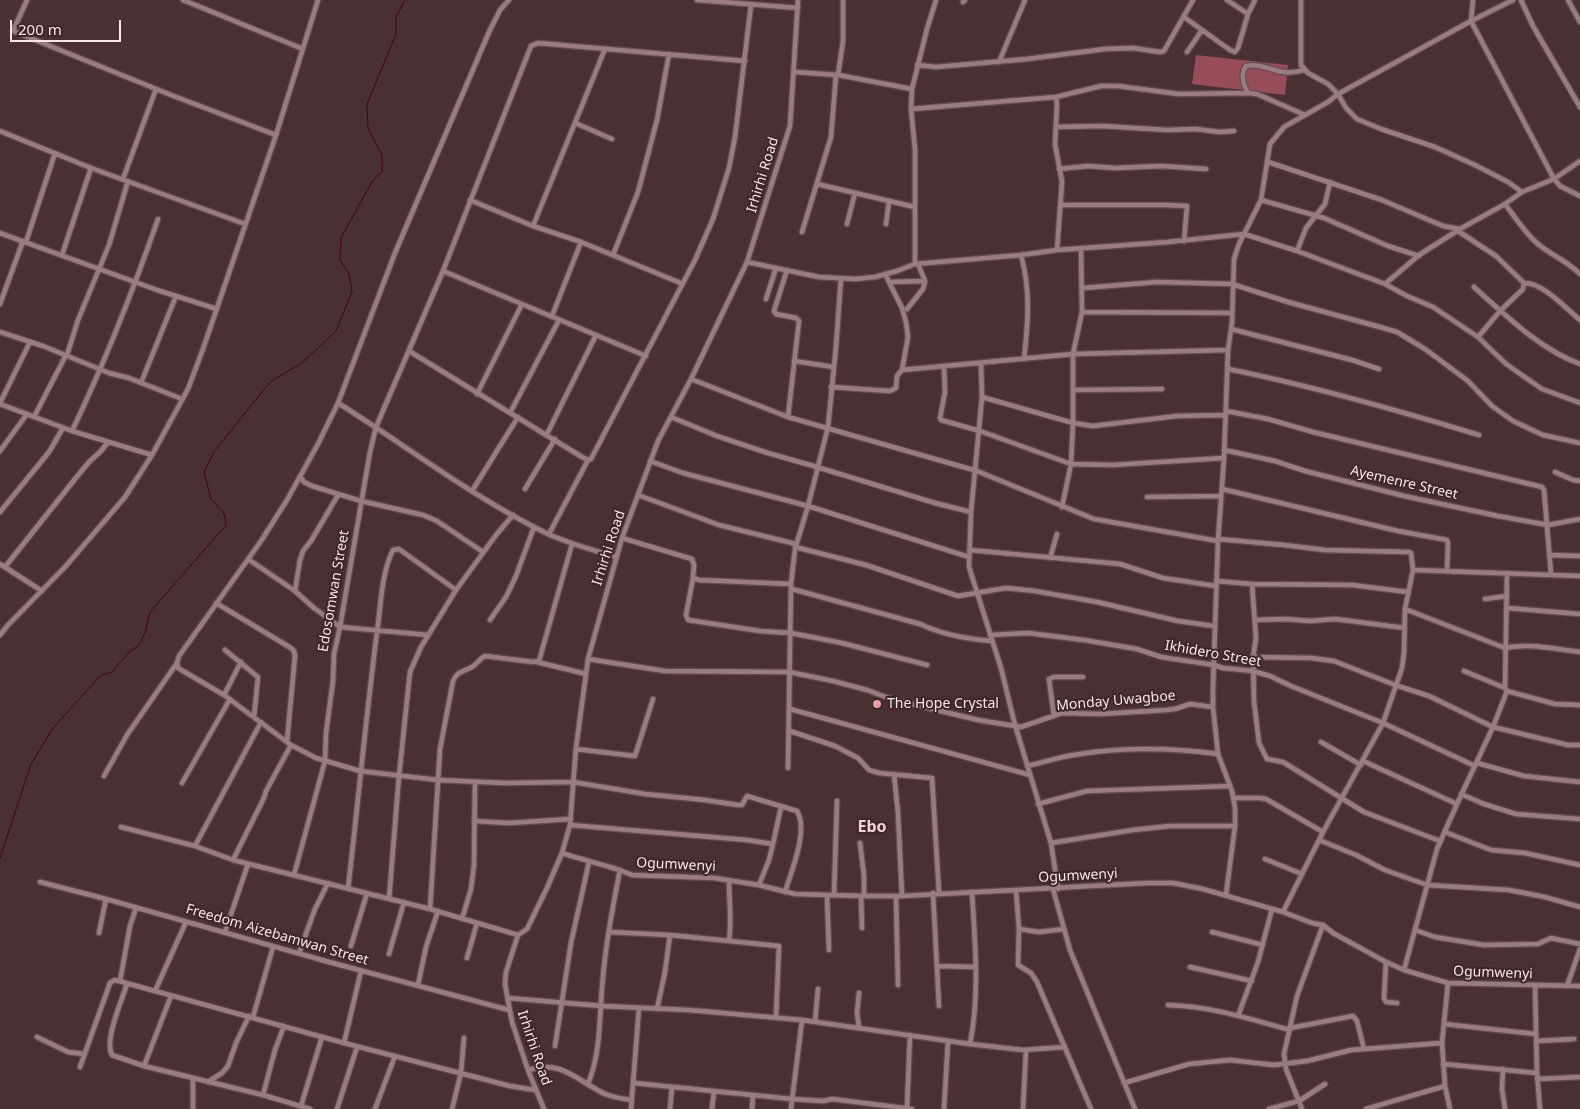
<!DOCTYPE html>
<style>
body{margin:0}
#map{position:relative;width:1580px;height:1109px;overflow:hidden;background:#483033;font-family:"Noto Sans",sans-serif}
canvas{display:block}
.scale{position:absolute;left:10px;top:20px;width:111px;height:22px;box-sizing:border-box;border:2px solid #f5e5e7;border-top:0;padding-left:6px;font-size:15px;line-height:18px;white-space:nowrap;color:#f5e5e7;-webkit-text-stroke:4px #3e2629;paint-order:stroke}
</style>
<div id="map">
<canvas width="1580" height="1109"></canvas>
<div class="scale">200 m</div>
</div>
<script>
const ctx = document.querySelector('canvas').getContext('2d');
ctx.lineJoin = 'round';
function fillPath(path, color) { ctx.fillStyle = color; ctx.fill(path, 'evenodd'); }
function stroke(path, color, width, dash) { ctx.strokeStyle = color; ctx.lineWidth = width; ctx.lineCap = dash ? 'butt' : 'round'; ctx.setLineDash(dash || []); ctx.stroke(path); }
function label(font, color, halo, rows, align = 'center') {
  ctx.font = font + ' "Noto Sans",sans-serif'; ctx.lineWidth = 4; ctx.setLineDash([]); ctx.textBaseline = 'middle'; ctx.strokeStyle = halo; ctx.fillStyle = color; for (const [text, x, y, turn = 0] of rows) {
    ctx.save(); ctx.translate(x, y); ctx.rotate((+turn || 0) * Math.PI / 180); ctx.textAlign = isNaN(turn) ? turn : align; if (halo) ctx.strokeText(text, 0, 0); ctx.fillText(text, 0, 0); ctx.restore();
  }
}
const forest = new Path2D(`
 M1196,55L1288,65L1285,95L1192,84Z`);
const stream = new Path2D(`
 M0,858L31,764L53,728L100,676L112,672L128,653L138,646L145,633L150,612L226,525L224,513L211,499L204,472L213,453L270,382L303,362L336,331L352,292L349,274L340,260L341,238L373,180L382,172V155L368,128L367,104L396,34V17L405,0`);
const minor = new Path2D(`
 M27,0L13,31L171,95L276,135
 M183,0L303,49
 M509,0L500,10L489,32L395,253L338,403L318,444L287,500L261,541L179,656L177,663L178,668L224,695L291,745L316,758L360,771L438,780L505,783L573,782L645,794L705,800L738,805H742L747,796L797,811C809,830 791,872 785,892
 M697,0L798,8
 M1227,0L1248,14
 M1301,0V65L1308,73L1328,84L1338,94L1346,108L1357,119L1381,129L1435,147L1475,165L1508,182L1522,192
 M1473,0L1471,21L1554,179L1560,186L1580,196
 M1521,0L1533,26L1580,107
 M1568,0L1580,22
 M963,2L965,0
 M1184,17L1230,50L1235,52L1238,48L1248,14L1255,0
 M1187,52L1202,30
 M999,62L1025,0
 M917,65L936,67L1027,59L1105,49L1133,48L1160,52L1164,51L1193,0
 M795,72L838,75L912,89
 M838,75L843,41V0
 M1248,93C1243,84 1240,75 1246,66C1259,63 1270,70 1283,72C1290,73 1297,72 1304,70
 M1056,97L1101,86H1118L1179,94L1248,93L1257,94L1305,115
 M911,109L1056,97L1057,104L1055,144L1062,182L1057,250
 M575,123L612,139
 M1056,127L1102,126L1168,130L1196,129L1219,132L1234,131
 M0,131L91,168L245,224
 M1268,162L1382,200L1443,226L1460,229
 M1059,169L1088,166L1115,168L1162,166L1206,169
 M123,179L156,89
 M817,184L915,207
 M470,200L533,226L581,242
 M1261,200L1324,218L1388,246L1419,256
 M1505,204C1515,217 1525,233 1538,244C1551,255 1567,261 1580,274
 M1061,205H1168L1187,206L1184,241
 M847,224L855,193
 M886,224L889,201
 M533,226L605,49
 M1458,231L1496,256L1524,283L1523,289L1500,311L1478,337
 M802,232L831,137L836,75
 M0,233L157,290L217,309
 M26,242L55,153
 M1297,251L1306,228L1325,204L1330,182
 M62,255L91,168
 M613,255L638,192L657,120L669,54
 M1021,255C1031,291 1028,322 1024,359
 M747,262L819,277L855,279L875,277L897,271L915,264L1021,255L1057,250L1168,242L1244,234L1297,251L1385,284L1407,296L1433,307L1478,337L1506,364L1542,389L1580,403
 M915,264V149L911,109L912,89L927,29L936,0
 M787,270L774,311L776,314L796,318L799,321L788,417
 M443,271L646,356
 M889,282L925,281
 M1524,283C1544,283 1565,308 1580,320
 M1385,284L1419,255L1460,229L1505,204L1522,192L1554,179L1580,161
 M1474,287C1505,315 1541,350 1580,364
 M1083,288L1157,282L1232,284L1288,302L1380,327L1397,332L1425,349L1468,381L1492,406L1513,421L1543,435L1580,443
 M766,299L776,268
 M0,304L23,241
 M907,309L923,289L925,281L918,264
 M1082,312L1231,313
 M552,316L581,242L683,284
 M1231,329L1352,360L1379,369
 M0,332L43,346L109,373L129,378L182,399
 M409,351L582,457L588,460L591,459L695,260L713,219L729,168L735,137L751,5
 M67,355L78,320L109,245L128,181
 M794,361L834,367
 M981,363L982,397L971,512L969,567L1001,668L1015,725L1051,843L1058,889
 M944,366L945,392L940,418L941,420L980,431L1071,464L1112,465L1224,458
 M1228,369C1313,386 1397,410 1479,435
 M902,370L1073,354L1228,350
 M691,379L788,417L977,471L1094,519L1218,541
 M141,383L176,296
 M831,387L890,391L896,388L897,376L902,370L908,337L906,322L902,308L885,274
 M1073,390L1162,389
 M477,394L522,304
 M982,397L1073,423L1093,426L1177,416L1226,415
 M0,403L30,342
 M338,403C407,446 475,499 548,534C570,544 593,550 616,557
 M0,404L72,431L152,455
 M1226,411L1268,419L1313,432L1542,487L1544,490L1551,574
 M510,413L559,320
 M34,417L66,355
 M671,417L717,436L768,453L817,467L935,503L971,512
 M72,431C105,362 133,291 158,219
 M547,434L596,335
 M1224,450L1275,461L1305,471L1404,496L1498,516L1548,525L1580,519
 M0,451L27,414
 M650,461L683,473L808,506L969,557
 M1555,472L1573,480L1580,481
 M300,476L304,482L312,486L361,501
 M525,489L555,439
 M1222,489L1398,531L1447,540L1448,543L1447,571
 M472,491L518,417
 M638,495L719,525L796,544
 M1147,497L1221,496
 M361,501L423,515L437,521L483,552
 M1062,507L1071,464L1073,423V354L1082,312L1081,248
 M0,512L49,452L63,428
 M549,534L588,460
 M622,538L692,559L694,565L693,578L699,580L791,584
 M1218,539L1284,545L1325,550L1409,552L1411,553L1413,570
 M795,547L866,565L958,596L1006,588L1035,591L1097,602L1178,621L1214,626
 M970,550L1120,564L1163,578L1216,586
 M1549,555L1580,556
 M1050,558L1057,534
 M248,559L295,591L314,608L340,627L428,635
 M0,564L42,591
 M5,567L75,479L89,462L101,451L108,442
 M693,578L686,615L688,620L760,631L791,633L842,643L927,665
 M1216,581L1252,584L1352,585L1408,592
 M1252,584L1256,638L1253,657L1254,701L1259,743L1267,759L1283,762L1364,812L1440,841
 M792,589L920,624C943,635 967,639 992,641
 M295,591L300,560L303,551L311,541L338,495
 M1485,599L1507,596
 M216,603L291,648L294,651L295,656L287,741
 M1507,608L1580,614
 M1405,609L1505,648C1530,643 1555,649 1580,652
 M490,620L506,597L516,576L534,527
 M1255,620L1285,619L1310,621L1335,619L1405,628
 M0,635L8,625L65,567L125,497L152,455L188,389L203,349L276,135L318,0
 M990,635L1028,633L1084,640L1137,649L1161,657L1214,665L1223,668L1253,671L1270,676L1291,686L1383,723L1475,766
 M225,650L258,677L254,717
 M1253,657L1311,658L1334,661L1395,685L1429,696L1493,727L1568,745H1580
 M588,659L665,671L789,672L833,681L867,690L891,699L978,720L1021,727L1062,713L1100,714L1166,710L1175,709L1190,704L1213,707
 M537,662L586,674
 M1464,671L1505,688
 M1507,691L1555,704L1580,705
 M224,695L241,662
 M790,709L1030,775
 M1054,716L1049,679L1054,677H1083
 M790,731L835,746L858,758L869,770L879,773L932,778L939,893
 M1321,742L1361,765
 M576,749L635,756L653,699
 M1363,761L1457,804
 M1477,763L1524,776L1580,782
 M1027,766C1045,762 1062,756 1080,754C1125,747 1173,748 1218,754
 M788,768L791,584L795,549L808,506L828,427L836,347L841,278
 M894,774L898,813L902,896
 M104,776L127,735L177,663
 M182,783L230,699
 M1461,794L1484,804L1516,814L1580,819
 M1234,798H1260L1266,799L1323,832
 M1038,804L1087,791L1230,786
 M474,821L509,823L571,819
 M570,825L747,840L773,844L769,860L759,885
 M121,827L195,846L233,860L430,909L518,935
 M1445,832L1491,850L1525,853L1580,865
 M1319,840L1356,855L1385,870L1427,885L1509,890L1545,897L1580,907
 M860,843L864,876V896
 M1051,843L1133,830L1170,826H1235
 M773,844L781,807
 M195,846L261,722
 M562,853C585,861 610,865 632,875L714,878L759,885L795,894L864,896H902L1148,883H1173L1203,889L1283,912L1312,923L1323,925L1333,933L1386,962L1404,970L1448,983L1580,986
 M1265,859L1302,874
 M233,860L264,798L266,791L291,745
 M294,875L325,761L326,733L333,681L334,654L340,627L370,452L376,427L443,271L531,46L538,43L745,61
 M729,880C729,900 732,921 729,941
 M40,882L106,899L329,962L509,1010
 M348,889C358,803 366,717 377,632C381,606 381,574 393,550L399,549L456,590
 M1053,889L1070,950L1135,1109
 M1016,890L1019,929L1018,965L1031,973L1037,982L1091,1109
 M933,893L939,1006
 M827,895L829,950
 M834,895L837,801
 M1226,895L1235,826V808L1232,791L1218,754L1213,707V687L1218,541L1224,458L1228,350L1232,323L1234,259L1239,244L1261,200L1270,144L1284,127L1328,102L1338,94L1471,21L1513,0
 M861,896L862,928
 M896,896L898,985
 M389,899L399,776L410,672L421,647L456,590L496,535L513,515
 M430,909L440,749L453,681C457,671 463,672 472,667C477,664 479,659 485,656L533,662L539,661L572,544
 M1283,912L1323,832L1383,723L1402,668L1404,653L1405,609L1413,570L1580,576
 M462,919L471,889L474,865L475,782
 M1019,929L1039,932L1064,929
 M1415,930L1435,937L1484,945L1538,944L1551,938L1580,944
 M225,932L248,864
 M609,932L670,935L779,946L776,1018
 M1212,932L1263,945
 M99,933L106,899
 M351,946L367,893
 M299,953L315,909L328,883
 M389,954L404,902
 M467,958L477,923
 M1386,962L1384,998L1386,1002L1397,1003
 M937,966L976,967
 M1190,967L1252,981
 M1404,970L1437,849L1457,804L1493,727L1507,691L1505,688L1507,573
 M120,981L130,926L136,908
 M1448,983L1442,1043L1445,1086L1450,1109
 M127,984C122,1000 104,1040 112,1055L144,1066L263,1095L310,1109
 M418,985L426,947L438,911
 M1535,986L1537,1073L1540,1109
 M1567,986L1580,949
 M155,991L186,922
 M859,993L857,1013L859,1027
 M508,998L602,1006L689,1010L802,1020L970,1044L1023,1050L1065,1047
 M1168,1005C1210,1006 1250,1019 1290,1030
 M657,1009L665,972L670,935
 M1238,1016L1258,962L1272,909
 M253,1017L273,947
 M815,1022L818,989
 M1444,1024L1536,1034
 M1290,1028L1353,1016L1357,1021L1364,1049
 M37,1037L68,1052L84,1054
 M1536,1041L1574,1039
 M344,1043L361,971
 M970,1044C980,994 975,943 972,892
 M555,1046L571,943L589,862
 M1443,1064L1537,1073
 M144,1066L171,996
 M80,1067L110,983L115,980L344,1043L510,1086L535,1090
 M1503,1069L1502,1089L1505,1109
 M528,1070C562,1059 577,1081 605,1094C613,1097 624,1099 632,1100
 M193,1079V1109
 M1537,1079L1580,1077
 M208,1082L222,1073L228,1066L236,1043L249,1016
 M634,1083L792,1099L823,1101L832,1099L912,1109
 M1124,1083L1189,1064L1230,1060L1274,1065L1307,1061L1351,1050L1442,1043
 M588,1084C602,1050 599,1012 603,977C606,941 613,905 620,870
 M263,1095L275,1050L284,1026
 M301,1106L322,1037
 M907,1108L910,1035
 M337,1109L357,1047
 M375,1109L395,1056
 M452,1109L461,1073L464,1038
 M544,1109L528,1070L512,1022L505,984L506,972L518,935L527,929L547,888L562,853L570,825L576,748L588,659L622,538L658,441L691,379L747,262L790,126L798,0
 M631,1109L639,1008
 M670,1109L672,1087
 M712,1109L714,1091
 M752,1109L753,1095
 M791,1109L802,1020
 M944,1109L948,1041
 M1023,1109L1026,1050
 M1269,1109L1299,1101L1325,1084
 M1302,1109L1286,1069L1284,1054L1297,996L1323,925
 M1366,1109L1445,1086`);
const markers = [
 [877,704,5,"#f39aa7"]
];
const streetNames = [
 ["Irhirhi Road",763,175,-73],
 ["Ayemenre Street",1404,483,13],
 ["Irhirhi Road",609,548,-72],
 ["Edosomwan Street",334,591,-80],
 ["Ikhidero Street",1213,654,10],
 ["Monday Uwagboe",1116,701,-5],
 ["Ogumwenyi",676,865,3],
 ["Ogumwenyi",1078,876,-3],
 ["Freedom Aizebamwan Street",277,935,16],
 ["Ogumwenyi",1493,973,2],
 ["Irhirhi Road",534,1048,71]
];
const poiNames = [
 ["The Hope Crystal",887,704]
];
const quarterNames = [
 ["Ebo",872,827]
];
fillPath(forest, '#964c59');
stroke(stream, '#470218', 1);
stroke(minor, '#624d50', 7);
stroke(minor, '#9a7c80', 4.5);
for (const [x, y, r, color] of markers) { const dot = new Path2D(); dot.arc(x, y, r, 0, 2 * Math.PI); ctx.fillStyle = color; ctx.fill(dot); stroke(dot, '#3e2629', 2); }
label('14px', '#f5e5e7', '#3e2629', streetNames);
label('14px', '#f5e5e7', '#3e2629', poiNames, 'left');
label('bold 16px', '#f2d1d5', '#3e2629', quarterNames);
</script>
